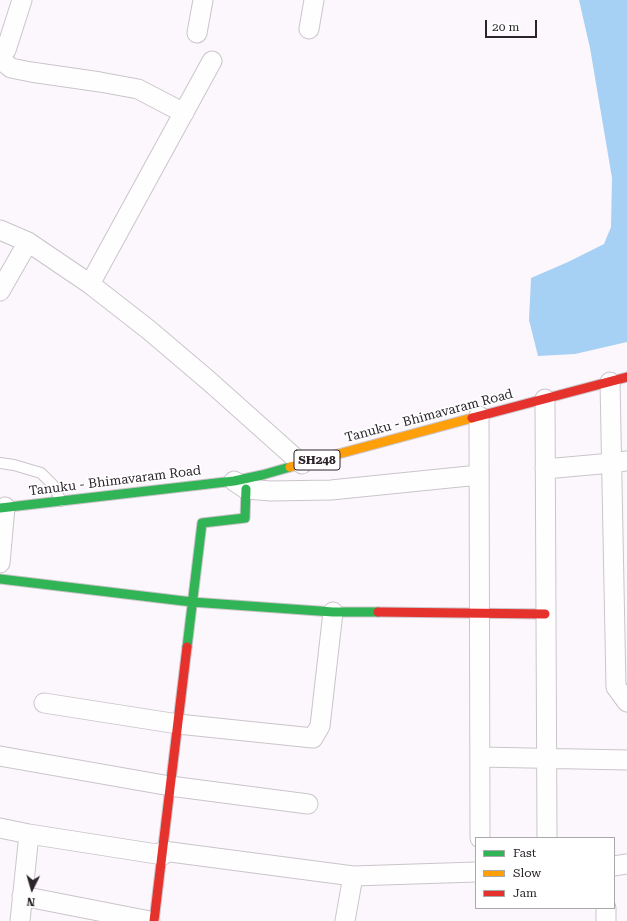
<!DOCTYPE html>
<style>
body{margin:0}
#map{position:relative;width:627px;height:921px;overflow:hidden;background:#fcf7fc;font-family:"Roboto Serif",serif}
canvas{display:block}
.legend{position:absolute;left:475px;top:837px;width:140px;height:72px;box-sizing:border-box;background:#fff;border:1px solid #aaa8aa;margin:0;padding:5px 7px;list-style:none;font-size:12px;color:#2b252b}
.legend li{display:flex;align-items:center;gap:8px;height:20px}
.legend b{width:20px;border:1px solid #aaa8aa}
.north{position:absolute;left:12px;top:869px;width:40px;height:40px;-webkit-text-stroke:3px #fff;paint-order:stroke;rotate:185deg;font-size:11px;font-weight:700;line-height:16px;text-align:center;color:#2b252b}
.north::after{content:'';display:block;margin:auto;width:14px;height:18px;background:#2b252b;clip-path:polygon(50% 0,100% 100%,50% 72%,0 100%)}
.scale{position:absolute;left:485px;top:20px;width:52px;height:18px;box-sizing:border-box;border:2px solid #2b252b;border-top:0;padding-left:5px;font-size:12px;line-height:14px;white-space:nowrap;color:#2b252b;-webkit-text-stroke:3px #fff;paint-order:stroke}
</style>
<div id="map">
<canvas width="627" height="921"></canvas>
<ul class="legend">
<li><b style="height:5px;background:#30b455"></b>Fast</li>
<li><b style="height:5px;background:#ff9f0a"></b>Slow</li>
<li><b style="height:5px;background:#e5322d"></b>Jam</li>
</ul>
<div class="north">N</div>
<div class="scale">20 m</div>
</div>
<script>
const ctx = document.querySelector('canvas').getContext('2d');
ctx.lineJoin = 'round';
function fillPath(path, color) { ctx.fillStyle = color; ctx.fill(path, 'evenodd'); }
function stroke(path, color, width, dash) { ctx.strokeStyle = color; ctx.lineWidth = width; ctx.lineCap = dash ? 'butt' : 'round'; ctx.setLineDash(dash || []); ctx.stroke(path); }
function label(font, color, halo, rows, align = 'center') {
  ctx.font = font + ' "Roboto Serif",serif'; ctx.lineWidth = 3; ctx.setLineDash([]); ctx.textBaseline = 'middle'; ctx.strokeStyle = halo; ctx.fillStyle = color; for (const [text, x, y, turn = 0] of rows) {
    ctx.save(); ctx.translate(x, y); ctx.rotate((+turn || 0) * Math.PI / 180); ctx.textAlign = isNaN(turn) ? turn : align; if (halo) ctx.strokeText(text, 0, 0); ctx.fillText(text, 0, 0); ctx.restore();
  }
}
const water = new Path2D(`
 M579,0H627V342L575,354L538,356L529,320L531,278L568,262L604,244L611,227L612,178L590,48Z`);
const lane = new Path2D(`
 M0,463L14,465L41,473L53,485L61,501`);
const street = new Path2D(`
 M309,29L314,0
 M197,33L203,0
 M0,55L6,50L22,0
 M0,59L11,68L31,72L100,82L138,89L184,113
 M0,230L28,242L90,284L149,330L209,381L302,464
 M90,284L212,61
 M0,291L28,242
 M610,382L616,687L627,702
 M545,399L547,838
 M479,416L480,838
 M545,469L612,463L627,461
 M234,481L246,489L271,491L331,490L479,475
 M0,563L5,507
 M44,703L178,724L313,738L320,726L333,612
 M0,756L170,786L308,804
 M480,757L627,760
 M0,828L29,834L163,855
 M163,851L353,876L476,872
 M614,866L627,864
 M22,896L150,921
 M606,908V921
 M20,921L29,834
 M345,921L353,876`);
const fast = new Path2D(`
 M0,508L234,481L262,475L290,467
 M0,579L192,602L333,612H378
 M187,647L202,523L245,518L246,489`);
const slow = new Path2D(`
 M290,467L472,418`);
const jam = new Path2D(`
 M472,418L627,377
 M378,612L545,614
 M154,921L187,647`);
const shields = [
 [317,460,46]
];
const shieldNames = [
 ["SH248",317,460]
];
const streetNames = [
 ["Tanuku - Bhimavaram Road",429,416,-15],
 ["Tanuku - Bhimavaram Road",115,481,-7]
];
fillPath(water, '#a7d0f5');
stroke(lane, '#cac5ca', 12);
stroke(street, '#cac5ca', 21);
stroke(fast, '#cac5ca', 11);
stroke(slow, '#cac5ca', 11);
stroke(jam, '#cac5ca', 11);
stroke(lane, '#fffeff', 10);
stroke(street, '#fffeff', 19);
stroke(fast, '#30b455', 9);
stroke(slow, '#ff9f0a', 9);
stroke(jam, '#e5322d', 9);
for (const [x, y, w] of shields) { const box = new Path2D(); box.roundRect(x - w / 2, y - 10, w, 20, 3); ctx.fillStyle = '#fff'; ctx.fill(box); stroke(box, '#2b252b', 1); }
label('bold 12px', '#2b252b', null, shieldNames);
label('13px', '#2b252b', '#fff', streetNames);
</script>
